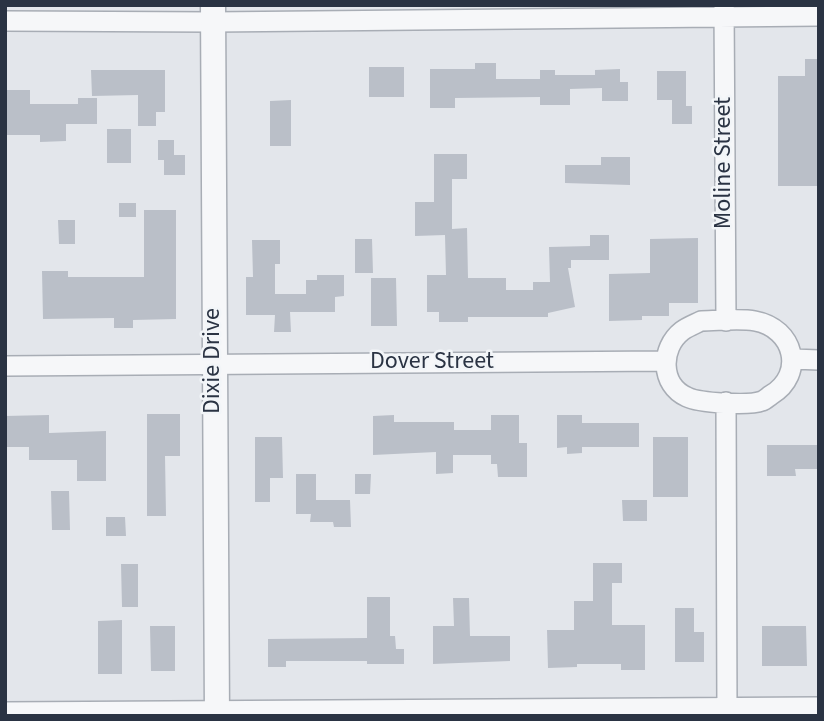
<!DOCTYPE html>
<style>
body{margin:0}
#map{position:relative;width:824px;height:721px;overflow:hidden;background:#e3e6eb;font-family:"Source Sans 3",sans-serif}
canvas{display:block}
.frame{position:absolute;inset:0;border:7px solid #2a3343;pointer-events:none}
</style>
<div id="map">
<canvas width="824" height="721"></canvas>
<div class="frame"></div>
</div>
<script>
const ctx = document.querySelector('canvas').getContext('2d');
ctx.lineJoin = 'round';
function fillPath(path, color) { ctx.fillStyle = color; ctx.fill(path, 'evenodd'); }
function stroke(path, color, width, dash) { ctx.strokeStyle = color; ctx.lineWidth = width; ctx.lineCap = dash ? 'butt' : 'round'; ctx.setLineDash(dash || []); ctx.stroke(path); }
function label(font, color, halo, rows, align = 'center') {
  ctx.font = font + ' "Source Sans 3",sans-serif'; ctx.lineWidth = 5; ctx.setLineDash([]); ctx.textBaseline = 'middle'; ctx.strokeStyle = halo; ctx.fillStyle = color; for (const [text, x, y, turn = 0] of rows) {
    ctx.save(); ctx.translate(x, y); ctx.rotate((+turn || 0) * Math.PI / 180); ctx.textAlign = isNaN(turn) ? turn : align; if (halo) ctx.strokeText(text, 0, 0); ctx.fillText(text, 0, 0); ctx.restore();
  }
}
const building = new Path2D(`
 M805,59H819V186H778V76H805Z
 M475,63H496V79H540V70H555V75H595V70L620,69V82H628V101H602V88L570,89V105H540V97L455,98V108H430V69H475Z
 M369,67H404V97H369Z
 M91,70H165V112H156V126H138V95L92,96Z
 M657,71H686V106H692V124H672V100H657Z
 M5,90H30V104H78V98H97V124H66V141L40,142V135H5Z
 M291,100V146H270V101Z
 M107,129H131V163H107Z
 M158,140H174V155H185V175H164V160H158Z
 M434,154H467V179H452V229L467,228L468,278H506V290H533V282H550L549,247L590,246V235H609V260H571V268H568L575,307L548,313V317H468V322H439V312H427V275H446L445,235L415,236V202H434Z
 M601,157H630V185L565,183V165H601Z
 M119,203H136V217H119Z
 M144,210H176V319L133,320V328H114V318L43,319L42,271H68V277H144Z
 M58,220H75V244H59Z
 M698,238V303H669V316H642V320L609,321V274L650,273V239Z
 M355,239H372L373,273H355Z
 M252,240H280V264H275V294H306V280H317V275H344V296L335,297V312H290L291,332H274L275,315H246V277H253Z
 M371,278H396L397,326H371Z
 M147,414H180V456H165L166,516H147Z
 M49,415V433L106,431V481H77V460H29V447H5V416Z
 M394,415V422H454V430H491V415H519V443H527V477H498L497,464H491V455H453V473L436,474V452L373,455V416Z
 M557,415H582V423H639V447H582V453L567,454V447L557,448Z
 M255,437H282L283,478H270V502H255Z
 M653,437H688V497H653Z
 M767,445H819V469H795L796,476H767Z
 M296,474H316V500H350L351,527H334L333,522H310L311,514H296Z
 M355,474H371L370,494H355Z
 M51,491H69L70,530H52Z
 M622,500H647V521H623Z
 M106,517H125L126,536H106Z
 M593,563H622V583H612V625H645V670H621V664H577V667L548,668L547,630H574V601H593Z
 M121,564H138V607H122Z
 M367,597H390V636H395L396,649H404V664H367V661H286V667H268V639L367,638Z
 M453,598H469L470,636H510V661L433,664V626H454Z
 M675,608H694V632H704V662H675Z
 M122,620V674H98V621Z
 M150,626H175V671H151Z
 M762,626H806L807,666H762Z`);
const minor = new Path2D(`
 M724,6L726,321
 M5,21L213,22L819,16
 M701,321C718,321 738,318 755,321C794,328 806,374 771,395C768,397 765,400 762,401C749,406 699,403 687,397C660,385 660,348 682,331C687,327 695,324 701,321Z
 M793,359L819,360
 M5,366L665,361
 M726,402L727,716
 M5,712L819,707`);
const tertiary = new Path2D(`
 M213,5L217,716`);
const streetNames = [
 ["Moline Street",725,163,-90],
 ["Dixie Drive",214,361,-90],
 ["Dover Street",432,363]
];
fillPath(building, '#babfc8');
stroke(minor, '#a8adb5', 22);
stroke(tertiary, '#a8adb5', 27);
stroke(minor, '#f6f7f9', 19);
stroke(tertiary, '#f6f7f9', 24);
label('24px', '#2a3343', '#f2f5f8', streetNames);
</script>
